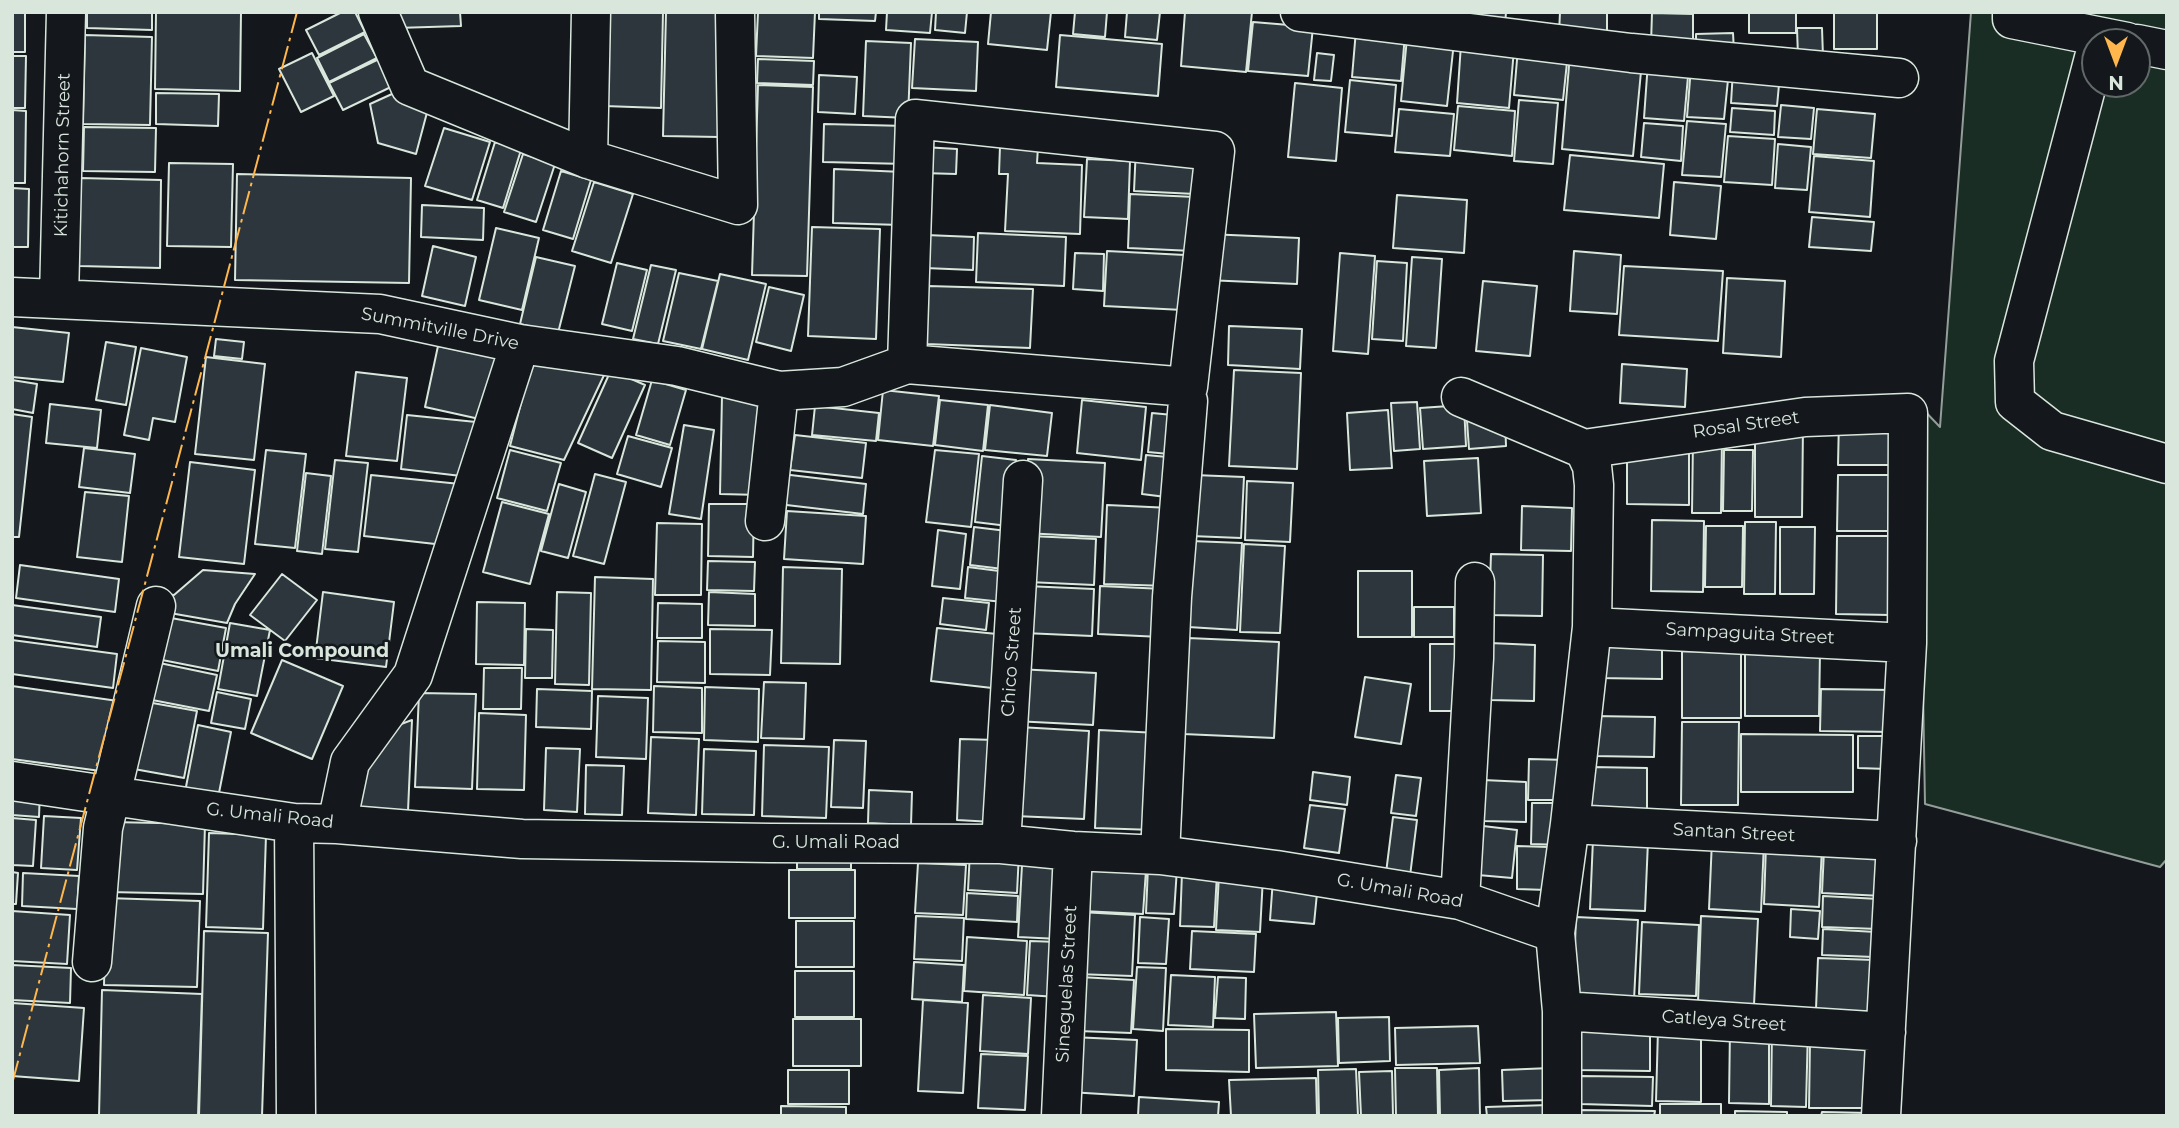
<!DOCTYPE html>
<style>
body{margin:0}
#map{position:relative;width:2179px;height:1128px;overflow:hidden;background:#14181c;font-family:Montserrat,sans-serif}
canvas{display:block}
.frame{position:absolute;inset:0;border:14px solid #d8e6dc;pointer-events:none}
.north{position:absolute;left:2081px;top:28px;width:70px;height:70px;box-sizing:border-box;background:#14181c;border:2px solid #626a69;border-radius:50%;rotate:180deg;font-size:19px;font-weight:700;line-height:28px;text-align:center;color:#d8e6dc}
.north::after{content:'';display:block;margin:auto;width:24px;height:32px;background:#ffb74d;clip-path:polygon(50% 0,100% 100%,50% 72%,0 100%)}
</style>
<div id="map">
<canvas width="2179" height="1128"></canvas>
<div class="frame"></div>
<div class="north">N</div>
</div>
<script>
const ctx = document.querySelector('canvas').getContext('2d');
ctx.lineJoin = 'round';
function fillPath(path, color) { ctx.fillStyle = color; ctx.fill(path, 'evenodd'); }
function stroke(path, color, width, dash) { ctx.strokeStyle = color; ctx.lineWidth = width; ctx.lineCap = dash ? 'butt' : 'round'; ctx.setLineDash(dash || []); ctx.stroke(path); }
function label(font, color, halo, rows, align = 'center') {
  ctx.font = font + ' Montserrat,sans-serif'; ctx.lineWidth = 5; ctx.setLineDash([]); ctx.textBaseline = 'middle'; ctx.strokeStyle = halo; ctx.fillStyle = color; for (const [text, x, y, turn = 0] of rows) {
    ctx.save(); ctx.translate(x, y); ctx.rotate((+turn || 0) * Math.PI / 180); ctx.textAlign = isNaN(turn) ? turn : align; if (halo) ctx.strokeText(text, 0, 0); ctx.fillText(text, 0, 0); ctx.restore();
  }
}
const green = new Path2D(`
 M1971,12H2167V859L2160,867L1925,804L1918,404L1940,427ZM2095,42H2137V84H2095Z`);
const building = new Path2D(`
 M12,12H25V52H12Z
 M87,12H152V30L87,28Z
 M156,12H241L240,91L155,89Z
 M342,12H355L365,32L319,55L306,30Z
 M396,12H460L461,26L396,28Z
 M606,12H663L661,108L604,106Z
 M666,12H722L719,137L663,136Z
 M758,12H815L813,58L756,56Z
 M819,12H876L875,21L819,19Z
 M887,12H932L930,33L886,30Z
 M936,12H967L965,33L935,30Z
 M991,12H1051L1047,50L988,44Z
 M1075,12H1107L1105,37L1073,34Z
 M1127,12H1160L1157,40L1125,37Z
 M1185,12H1252L1246,72L1181,66Z
 M1454,12H1506L1505,25Z
 M1560,12H1607V35L1559,34Z
 M1749,12H1796V33H1749Z
 M1834,12H1877V49H1834Z
 M1652,13L1693,14V45L1651,44Z
 M1253,22L1313,27L1308,76L1248,71Z
 M1797,28H1822L1823,57H1798Z
 M1356,30L1405,35L1401,81L1352,77Z
 M1733,33L1734,52H1696V34Z
 M364,34L377,58L329,82L317,58Z
 M85,35L152,37L150,125L83,124Z
 M1060,35L1162,44L1158,96L1056,87Z
 M1407,38L1454,42L1447,106L1401,101Z
 M915,39L978,42L976,91L912,88Z
 M866,41L911,43L908,118L863,116Z
 M1461,44L1514,49L1509,108L1457,103Z
 M1518,48L1568,53L1563,100L1514,95Z
 M312,53L334,96L301,112L279,69Z
 M1317,53L1334,55L1331,81L1314,80Z
 M1570,54L1642,61L1633,156L1562,149Z
 M12,56H26L25,108H12Z
 M379,59L393,86L343,110L329,83Z
 M758,59L814,61L813,85L757,83Z
 M1648,62L1689,65L1684,121L1644,118Z
 M1691,67L1729,70L1724,119L1687,117Z
 M1733,70L1780,74L1777,106L1731,103Z
 M819,75L857,77L855,114L818,112Z
 M1350,80L1396,85L1392,136L1345,132Z
 M1295,83L1342,88L1336,161L1288,157Z
 M758,85L813,87L807,276L752,275Z
 M156,93L219,94L218,126L156,124Z
 M392,94L429,105L416,154L378,143L370,104Z
 M1519,100L1558,103L1553,164L1514,161Z
 M1781,105L1814,108L1811,139L1778,137Z
 M1458,106L1515,111L1512,156L1454,150Z
 M1732,108L1775,111L1774,135L1730,132Z
 M1399,109L1454,114L1450,156L1395,152Z
 M1817,109L1875,114L1871,158L1813,154Z
 M12,110L26,111L25,183H12Z
 M1687,121L1726,124L1721,177L1682,175Z
 M1644,123L1683,126L1681,161L1641,157Z
 M824,124L907,126L906,164L823,162Z
 M84,127L156,128L155,172L83,171Z
 M444,128L490,142L472,200L425,186Z
 M1728,136L1775,139L1772,185L1724,182Z
 M495,142L521,150L503,208L477,200Z
 M1778,144L1811,147L1807,190L1775,188Z
 M1000,146L1038,147L1037,163L1082,165L1080,234L1005,231L1008,174H999Z
 M923,147L957,149L956,174L922,173Z
 M1136,147L1198,150L1195,194L1134,191Z
 M523,154L555,164L536,222L504,212Z
 M1570,155L1664,164L1659,218L1564,210Z
 M1814,156L1874,161L1870,217L1809,212Z
 M1087,159L1130,161L1128,219L1084,217Z
 M169,163L233,164L231,247L167,246Z
 M834,169L903,172L901,225L833,223Z
 M561,171L591,180L573,239L543,230Z
 M237,174L411,178L409,283L235,280Z
 M80,178L161,180L160,268L79,266Z
 M594,182L633,194L611,263L572,251Z
 M1674,182L1721,186L1716,239L1670,235Z
 M12,188L29,189L28,247H12Z
 M1130,194L1195,197L1193,251L1128,248Z
 M1397,195L1467,200L1464,253L1393,248Z
 M422,205L484,208L483,240L421,237Z
 M1812,217L1874,222L1871,251L1809,247Z
 M812,227L880,229L876,339L808,336Z
 M496,228L539,238L522,310L479,300Z
 M978,233L1066,237L1064,286L976,282Z
 M1208,234L1299,238L1297,284L1206,280Z
 M926,235L974,237L973,270L925,268Z
 M433,246L476,257L465,306L422,296Z
 M1107,251L1185,255L1183,310L1104,306Z
 M1574,251L1621,255L1617,314L1570,311Z
 M1075,253L1104,254L1103,291L1073,289Z
 M1340,253L1375,256L1368,354L1333,351Z
 M536,257L575,266L558,333L520,324Z
 M1412,257L1442,259L1436,348L1406,346Z
 M1377,261L1407,263L1403,341L1372,339Z
 M617,263L647,270L632,331L602,324Z
 M651,265L676,270L658,344L633,339Z
 M1624,266L1723,271L1718,341L1619,335Z
 M679,273L718,281L701,349L663,341Z
 M720,274L766,284L748,360L702,349Z
 M1727,278L1785,281L1781,357L1723,353Z
 M1483,281L1537,286L1530,356L1476,351Z
 M928,286L1033,289L1030,348L926,344Z
 M769,287L804,295L791,351L756,342Z
 M1229,326L1302,329L1300,369L1228,365Z
 M12,327L69,333L63,382L12,377Z
 M216,339L244,342L242,359L214,356Z
 M106,342L136,347L126,405L96,400Z
 M438,346L498,358L484,420L425,407Z
 M141,348L187,357L175,422L153,418L149,440L124,435Z
 M533,356L606,371L564,460L510,446Z
 M206,357L265,364L254,460L195,454Z
 M1622,364L1687,369L1685,407L1620,403Z
 M611,370L645,385L612,458L578,443Z
 M1234,370L1301,373L1297,469L1229,466Z
 M356,372L407,378L397,461L346,456Z
 M12,380L37,384L33,413L12,409Z
 M652,380L686,390L670,445L636,435Z
 M883,390L939,396L933,446L878,440Z
 M722,395L763,396L761,495L720,494Z
 M940,400L988,405L983,451L935,445Z
 M1082,400L1146,407L1141,460L1077,453Z
 M1417,402L1420,449L1394,451L1391,403Z
 M50,404L101,410L97,448L46,443Z
 M990,405L1052,413L1047,456L985,450Z
 M1464,405L1466,446L1423,449L1420,408Z
 M815,406L879,413L876,441L812,435Z
 M1388,410L1392,468L1350,470L1347,413Z
 M1152,413L1183,416L1179,455L1148,452Z
 M12,414L32,417L19,537H12Z
 M407,415L476,422L470,477L401,469Z
 M1505,418L1506,446L1469,449L1467,421Z
 M1839,419L1902,420V465H1838Z
 M684,425L714,430L701,519L669,514Z
 M1755,425H1803L1802,517H1755Z
 M795,435L866,443L862,478L790,470Z
 M628,436L672,448L661,487L617,474Z
 M1693,438H1722L1721,513H1692Z
 M84,448L135,454L130,493L79,487Z
 M266,450L306,454L295,548L255,544Z
 M510,450L561,463L547,511L497,498Z
 M935,450L979,454L971,527L926,522Z
 M1627,450H1689V505L1627,504Z
 M1724,450H1753L1752,511H1723Z
 M1146,455L1178,458L1174,498L1142,494Z
 M982,456L1016,460L1008,526L975,522Z
 M1478,458L1481,513L1427,516L1424,461Z
 M1028,459L1105,463L1101,537L1024,533Z
 M335,460L368,463L358,552L325,549Z
 M190,462L255,470L244,564L179,557Z
 M306,473L331,476L322,554L297,551Z
 M595,474L626,482L604,564L573,556Z
 M782,474L866,484L863,514L778,504Z
 M371,475L460,484L453,546L364,536Z
 M1194,475L1244,477L1241,538L1191,536Z
 M1838,475H1896V531H1837Z
 M1247,481L1293,483L1290,542L1245,540Z
 M559,484L586,492L568,558L541,551Z
 M85,492L129,496L122,562L77,557Z
 M502,502L549,514L530,584L483,572Z
 M709,504H754L753,557L708,556Z
 M1107,505L1171,508L1168,586L1104,584Z
 M1522,506L1572,508L1571,551L1521,550Z
 M787,511L866,516L863,564L784,559Z
 M1652,520L1704,521L1703,592L1651,591Z
 M1745,522H1776L1775,594H1744Z
 M657,523L702,524L701,595H655Z
 M1706,526H1743L1742,587H1705Z
 M974,527L1007,531L1003,569L970,565Z
 M1780,527H1815L1814,594H1780Z
 M938,530L966,534L960,589L932,586Z
 M1030,536L1096,539L1094,585L1028,582Z
 M1837,536H1890V615L1836,614Z
 M1191,541L1242,543L1237,630L1188,627Z
 M1244,544L1285,546L1280,633L1240,632Z
 M1491,554L1543,555L1542,616L1489,615Z
 M708,561L755,562L754,591L707,590Z
 M20,565L119,579L115,612L16,598Z
 M783,567L842,569L840,664L781,663Z
 M968,567L1007,572L1003,602L965,598Z
 M203,570L255,574L235,604L227,623L164,612L167,594L174,595Z
 M1358,571H1412V637H1358Z
 M282,574L317,600L285,641L250,615Z
 M595,577L653,579L651,690L592,689Z
 M1026,586L1094,589L1092,636L1024,633Z
 M1100,586L1164,589L1161,637L1098,634Z
 M323,592L394,602L386,667L315,658Z
 M557,592L591,593L589,685L555,684Z
 M709,592L755,594V626L708,625Z
 M943,598L989,603L986,630L940,624Z
 M477,602L525,603L524,665L476,664Z
 M658,603L702,604V638H657Z
 M12,605L101,617L97,647L12,635Z
 M1414,607H1454V637H1414Z
 M160,616L226,628L218,671L152,658Z
 M230,623L270,630L257,696L218,689Z
 M937,628L1007,635L1001,689L931,681Z
 M526,629L553,630L552,678H525Z
 M710,629L772,630L770,675L710,674Z
 M1599,633H1662V679L1598,678Z
 M1188,638L1279,642L1274,738L1183,734Z
 M12,640L117,654L113,688L12,674Z
 M658,641L705,642V683L657,682Z
 M1490,643L1535,645L1534,701L1489,700Z
 M1430,644H1460V711H1430Z
 M1745,649L1820,650L1819,716H1745Z
 M1682,651L1741,652V718H1682Z
 M282,660L343,686L312,759L251,733Z
 M150,661L217,675L209,711L142,698Z
 M484,668H522L521,709H483Z
 M1017,669L1096,673L1093,725L1014,721Z
 M1365,677L1411,684L1401,744L1355,737Z
 M764,682L806,683L804,739L761,738Z
 M12,686L118,701L108,772L12,759Z
 M654,686L702,688V733L653,732Z
 M705,687L759,689L758,742L704,740Z
 M537,689L592,691L591,729L536,727Z
 M1821,689L1893,690V732L1820,731Z
 M217,692L251,699L245,729L211,723Z
 M419,693L476,694L472,789L415,787Z
 M598,696L648,698L646,759L596,757Z
 M147,702L197,711L184,778L134,769Z
 M479,713L526,715L524,790L477,789Z
 M1593,716L1655,717L1654,757L1592,756Z
 M412,720L408,811L353,809L374,734Z
 M1682,722H1739L1738,805H1681Z
 M198,725L231,732L217,803L184,797Z
 M1019,727L1089,731L1084,819L1015,816Z
 M1099,730L1158,733L1154,830L1095,828Z
 M1741,734L1853,735V792H1741Z
 M1858,736H1888L1887,769L1858,768Z
 M651,737L699,739L696,815L648,813Z
 M960,739L996,740L993,822L957,820Z
 M834,740L866,741L863,808L831,807Z
 M764,745L829,747L826,818L762,816Z
 M546,748L580,749L577,812L544,810Z
 M704,749L756,751L754,815L702,814Z
 M1529,759L1568,760V800H1528Z
 M586,765L624,766L622,815L585,814Z
 M1592,767L1647,768V813L1591,812Z
 M1313,772L1350,777L1347,805L1310,800Z
 M1396,775L1421,778L1416,816L1391,813Z
 M1483,780L1526,782V822L1482,821Z
 M12,789L40,790L39,817L12,815Z
 M869,790L912,792L911,825L868,823Z
 M1532,803H1564L1563,845L1531,844Z
 M1310,805L1345,809L1339,853L1304,848Z
 M44,816L81,818L77,870L41,868Z
 M1393,817L1417,820L1410,876L1386,873Z
 M12,818L36,820L33,866L12,865Z
 M111,822L205,824L203,894L108,892Z
 M1483,826L1517,830L1512,878L1478,875Z
 M209,833L266,835L263,929L206,927Z
 M1593,839L1648,841L1645,911L1590,909Z
 M1712,840L1764,842L1761,912L1709,909Z
 M1766,845L1822,848L1819,907L1764,904Z
 M1517,846L1548,847L1547,890L1517,889Z
 M1824,850L1884,853L1882,896L1822,893Z
 M797,851H851V869H797Z
 M970,851L1019,853L1017,893L968,890Z
 M918,863L966,865L963,915L915,913Z
 M1022,865L1063,866L1059,939L1018,937Z
 M1084,866L1146,870L1143,914L1082,911Z
 M1148,867L1177,868L1174,914L1146,913Z
 M789,870H855V918H789Z
 M12,872L18,873L16,904H12Z
 M1182,872L1217,874L1214,927L1180,926Z
 M23,873L79,876L77,909L22,906Z
 M1219,875L1263,877L1260,932L1216,930Z
 M1273,879L1318,883L1314,924L1270,920Z
 M967,893L1018,896L1017,922L966,919Z
 M1823,896L1879,899L1878,929L1822,927Z
 M106,898L200,901L197,987L104,985Z
 M1791,909L1820,911L1818,939L1790,937Z
 M12,911L70,915L67,964L12,961Z
 M1080,912L1135,915L1132,976L1076,974Z
 M916,916L964,918L962,961L914,959Z
 M1701,916L1758,919L1754,1005L1698,1002Z
 M1140,917L1169,919L1166,964L1138,963Z
 M1576,917L1638,920L1634,1000L1573,997Z
 M796,921H854V967H796Z
 M1642,922L1699,925L1696,996L1639,994Z
 M1823,929L1876,932L1874,957L1822,955Z
 M204,931L268,933L262,1116H199Z
 M1192,931L1256,934L1254,972L1190,969Z
 M967,937L1027,941L1024,995L964,991Z
 M1030,941L1059,942L1057,997L1027,995Z
 M1818,958L1874,960L1871,1012L1816,1009Z
 M914,962L964,965L962,1002L912,999Z
 M12,965L71,968L70,1003L12,1000Z
 M1137,967L1166,968L1163,1031L1133,1029Z
 M795,971H854V1017H795Z
 M1171,975L1215,977L1213,1027L1168,1025Z
 M1080,977L1134,980L1131,1033L1078,1031Z
 M1218,977L1246,978L1245,1019L1215,1018Z
 M102,990L202,994L198,1116H99Z
 M983,995L1031,998L1028,1054L980,1051Z
 M923,1000L968,1003L963,1093L918,1091Z
 M12,1003L84,1008L79,1081L12,1076Z
 M1336,1012L1338,1066L1256,1068L1254,1014Z
 M1389,1017L1390,1061L1339,1063L1338,1018Z
 M793,1019H861V1066H793Z
 M1576,1024L1650,1025V1071L1576,1070Z
 M1478,1026L1480,1063L1396,1065L1395,1028Z
 M1730,1027H1769V1104L1729,1103Z
 M1772,1027H1808L1806,1107L1771,1106Z
 M1166,1029L1249,1030V1072L1166,1070Z
 M1658,1029L1701,1030V1102L1656,1101Z
 M1072,1037L1137,1040L1134,1096L1069,1092Z
 M1810,1041L1868,1042L1867,1108H1809Z
 M981,1054L1028,1056L1025,1110L978,1108Z
 M1395,1068H1437L1438,1116H1396Z
 M1479,1068L1480,1116H1440L1439,1070Z
 M1551,1068V1100L1503,1101L1502,1070Z
 M1356,1069L1358,1116H1319L1318,1070Z
 M788,1070H849V1104H788Z
 M1392,1071L1393,1116H1361L1359,1072Z
 M1581,1076L1653,1077L1652,1106L1580,1104Z
 M1316,1078L1317,1116H1231L1229,1080Z
 M1139,1097L1219,1102L1218,1116H1138Z
 M1660,1104H1721V1116H1660Z
 M1549,1105V1116H1487L1486,1107Z
 M781,1106L846,1107V1116H781Z
 M1576,1110L1655,1111L1654,1116H1576Z
 M1735,1111L1787,1112V1116H1735Z
 M1822,1112L1870,1113V1116H1821Z`);
const minor = new Path2D(`
 M378,12L410,86L588,159L738,205L735,12
 M1300,12L1631,53L1899,78
 M2012,12V19L2127,42
 M2137,44L2167,50
 M2095,54L2014,361L2015,402L2052,431L2167,464
 M588,159L591,12
 M12,297L380,314L520,344L677,366L779,391L843,387L907,364L915,119L1215,151L1188,387L907,364
 M59,298L66,12
 M1461,397L1584,449L1592,466L1594,485L1592,627L1570,824L1555,933L1562,1011V1116
 M1584,449L1805,417L1908,413L1907,643L1881,1116
 M765,521L779,391
 M1592,627L1907,643
 M12,781L294,823L337,824L522,839L770,843L1001,844L1073,851L1160,855L1276,870L1460,900L1555,933
 M294,823L296,1116
 M337,824L350,762L413,675L520,344
 M1570,824L1897,841
 M1001,844L1023,480
 M1160,855L1172,597L1188,401
 M1460,900L1474,658L1475,582
 M92,962L103,828L156,606
 M1562,1011L1886,1032
 M1061,1116L1073,851`);
const power = new Path2D(`
 M12,1084L297,12`);
const streetNames = [
 ["Kitichahorn Street",63,155,-89],
 ["Summitville Drive",440,329,11],
 ["Rosal Street",1746,425,-8],
 ["Sampaguita Street",1750,634,3],
 ["Chico Street",1012,662,-86],
 ["G. Umali Road",270,816,6],
 ["Santan Street",1734,833,3],
 ["G. Umali Road",836,843],
 ["G. Umali Road",1400,891,10],
 ["Sineguelas Street",1067,984,-87],
 ["Catleya Street",1724,1021,4]
];
const neighbourhoodNames = [
 ["Umali Compound",302,651]
];
fillPath(green, '#1a2d24');
stroke(green, '#939e99', 2);
fillPath(building, '#2c363c');
stroke(building, '#d8e6dc', 2);
stroke(minor, '#d8e6dc', 41);
stroke(minor, '#14181c', 38);
stroke(power, '#ffb74d', 2, [24, 5, 3.5, 5]);
label('18px', '#d8e6dc', '#14181c', streetNames);
label('bold 19px', '#d8e6dc', '#14181c', neighbourhoodNames);
</script>
